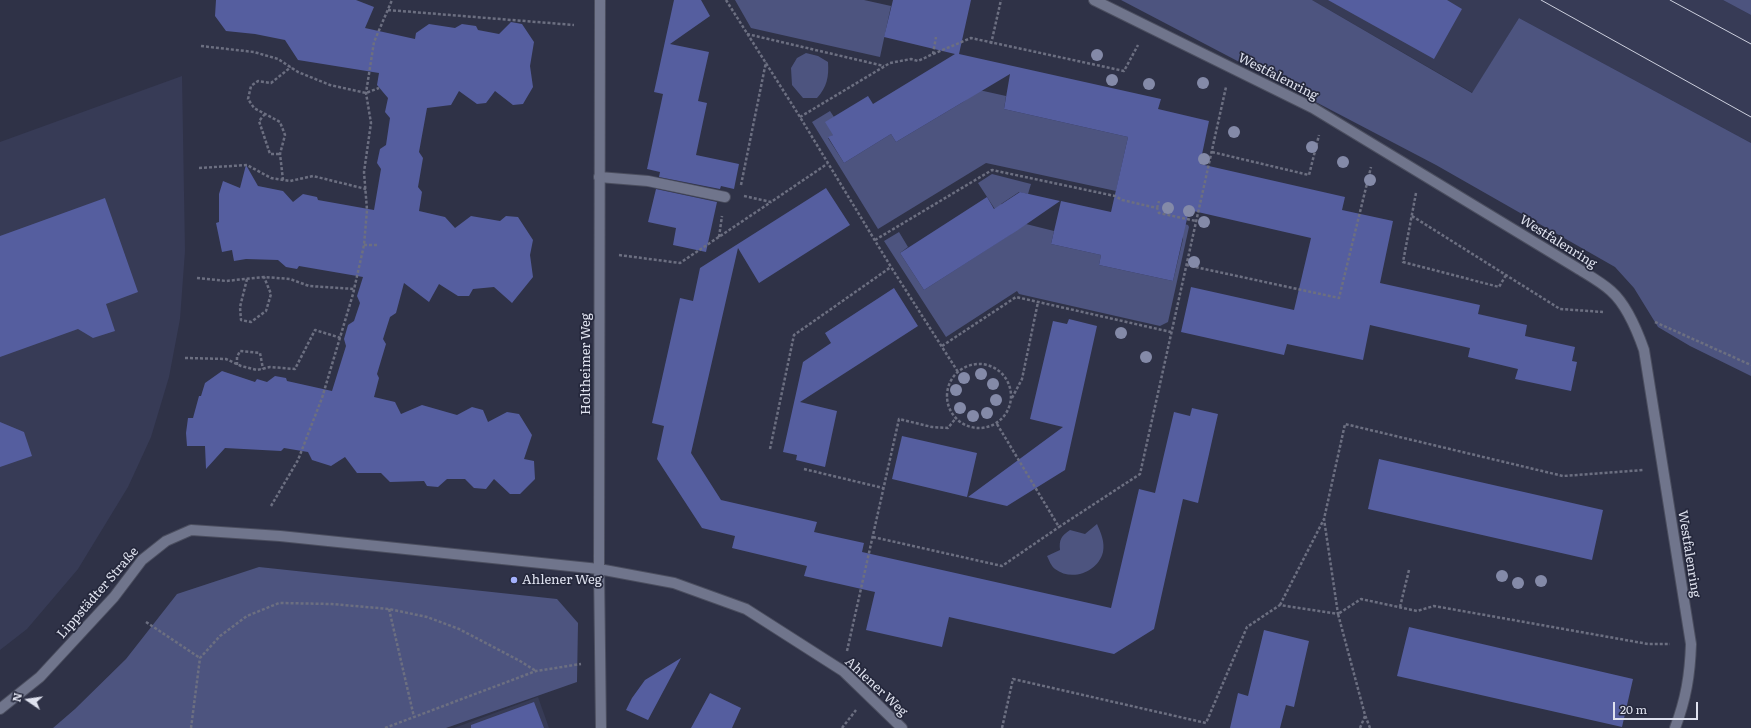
<!DOCTYPE html>
<meta charset="utf-8">
<style>
body{margin:0}
#map{position:relative;width:1751px;height:728px;overflow:hidden;background:#2f3247;font-family:Literata,serif}
canvas{display:block}
.north{position:absolute;left:8px;top:680px;width:40px;height:40px;-webkit-text-stroke:3px #25283c;paint-order:stroke;rotate:283deg;font-size:11px;font-weight:700;line-height:16px;text-align:center;color:#dfe2ef}
.north::after{content:'';display:block;margin:auto;width:14px;height:18px;background:#dfe2ef;clip-path:polygon(50% 0,100% 100%,50% 72%,0 100%)}
.scale{position:absolute;left:1613px;top:702px;width:85px;height:18px;box-sizing:border-box;border:2px solid #dfe2ef;border-top:0;padding-left:5px;font-size:12px;line-height:14px;white-space:nowrap;color:#dfe2ef;-webkit-text-stroke:3px #25283c;paint-order:stroke}
</style>
<div id="map">
<canvas width="1751" height="728"></canvas>
<div class="north">N</div>
<div class="scale">20 m</div>
</div>
<script>
const ctx = document.querySelector('canvas').getContext('2d');
ctx.lineJoin = 'round';
function fillPath(path, color) { ctx.fillStyle = color; ctx.fill(path, 'evenodd'); }
function stroke(path, color, width, dash) { ctx.strokeStyle = color; ctx.lineWidth = width; ctx.lineCap = dash ? 'butt' : 'round'; ctx.setLineDash(dash || []); ctx.stroke(path); }
function label(font, color, halo, rows, align = 'center') {
  ctx.font = font + ' Literata,serif'; ctx.lineWidth = 3.5; ctx.setLineDash([]); ctx.textBaseline = 'middle'; ctx.strokeStyle = halo; ctx.fillStyle = color; for (const [text, x, y, turn = 0] of rows) {
    ctx.save(); ctx.translate(x, y); ctx.rotate((+turn || 0) * Math.PI / 180); ctx.textAlign = isNaN(turn) ? turn : align; if (halo) ctx.strokeText(text, 0, 0); ctx.fillText(text, 0, 0); ctx.restore();
  }
}
const built = new Path2D(`
 M1312,0H1723L1751,15V143L1519,18L1473,93Z
 M182,76L185,251L180,319L169,377L151,437L128,487L78,569L27,629L0,650V142Z
 M538,697L549,728H454Z`);
const green = new Path2D(`
 M735,0H864L891,6L880,57L751,28Z
 M1121,0H1312L1472,93L1519,18L1751,143V376L1690,346L1658,327L1634,288L1615,267L1436,165Z
 M1723,0H1751V15Z
 M806,53L818,56L828,62C829,77 827,87 817,98H803L792,85L791,68L797,58Z
 M979,90L1006,96L1004,109L1128,137L1116,191L986,163L878,229L812,122L830,111L834,117L833,135L828,138L844,163L891,134L896,142L963,102Z
 M992,174L1031,184L1028,194L1019,192L1001,204L1017,230L1026,224L1054,231L1051,244L1101,255L1099,265L1173,281L1183,239L1177,222L1188,225L1189,227L1168,322L1160,326L1019,294L1017,291L946,337L884,241L899,232L908,247L900,253L924,290L1011,234L978,183Z
 M1097,524C1101,533 1105,542 1103,552C1098,572 1072,582 1055,569C1051,566 1049,560 1047,556L1060,550C1059,540 1061,536 1070,530L1085,534Z
 M259,567L557,599L578,623L577,682L446,728H53L75,709L126,659L177,594Z`);
const building = new Path2D(`
 M216,0H356L374,7L365,28L415,39L416,33L429,24L455,28L462,24L476,26L478,30L499,34L511,22L522,24L534,42L530,66L533,87L523,104L513,105L495,91L486,103L477,104L459,91L451,105L427,108L419,152L423,158L418,187L422,192L419,211L445,217L455,228L471,216L500,221L506,216L518,217L533,240L530,255L533,277L512,303L494,287L473,289L469,296H458L439,284L429,302L404,283L396,313L390,317L383,339L386,344L377,374L379,378L374,397L395,402L401,414L422,405L457,415L472,407L483,410L488,422L507,412L519,414L532,435L524,459L534,461L535,479L520,494H510L494,479L486,489L474,488L465,479H447L438,487L427,486L424,481L390,482L381,473H357L345,457L331,466L312,460L308,452L284,448L281,451L225,448L206,469L205,446H187L186,433L188,418H193L199,396H201L205,383L222,371L255,382L257,379L267,382L275,376L286,378L287,381L332,391L346,346L344,339L348,325L354,321L360,303L357,296L363,277L299,266L297,269L286,267L278,260L246,259L234,261L232,250L222,252L216,223L219,222V194L223,181L240,188L246,165L258,186L283,191L293,202L303,194L317,197L318,200L374,210L381,169L377,163L380,149L386,145L390,118L385,112L388,98L377,85L379,73L298,60L285,40L255,34L226,31L215,16Z
 M674,0H701L710,16L670,44L709,52L698,101L707,103L696,155L739,164L734,189L721,186L720,189L659,177L660,172L647,169L663,94L654,92Z
 M893,0H971L959,54L1161,99L1158,109L1209,121L1200,164L1345,197L1342,210L1393,221L1380,283L1480,305L1478,314L1527,325L1525,336L1575,347L1572,361L1577,362L1571,391L1515,379L1518,369L1468,357L1470,348L1370,325L1363,360L1287,344L1284,355L1181,332L1191,287L1294,310L1311,238L1189,210L1173,281L1099,265L1101,255L1051,244L1061,201L1111,212L1128,137L1004,109L1010,74L896,142L891,134L844,163L828,137L833,135L825,122L868,96L873,104L955,54L884,37Z
 M1328,0H1447L1462,9L1434,59Z
 M826,188L850,225L759,283L738,248L691,453L721,500L817,522L814,532L864,543L862,552L1111,608L1139,489L1155,493L1174,412L1190,416L1192,408L1218,414L1198,503L1183,499L1154,629L1114,654L949,617L942,647L866,630L875,592L804,576L807,566L732,548L735,536L702,528L657,459L664,426L652,423L680,298L693,301L700,268Z
 M656,189L717,202L706,252L673,245L676,228L648,222Z
 M1020,192L1060,201L1018,230L924,290L900,253L987,197L994,209Z
 M105,198L138,292L106,304L115,331L93,338L78,329L0,357V236Z
 M894,288L918,326L800,402L837,411L825,467L796,460L797,455L783,452L803,362L831,343L825,333Z
 M1069,319L1097,326L1065,470L1007,506L968,497L1063,427L1030,419L1053,321L1067,324Z
 M0,422L24,432L32,456L0,467Z
 M902,436L977,453L967,497L892,479Z
 M1379,459L1603,510L1592,560L1368,509Z
 M1409,627L1633,679L1622,727L1397,676Z
 M1264,630L1309,641L1294,707L1286,705L1280,728H1230L1238,693L1248,696Z
 M681,658L648,720L626,710L632,698L645,680Z
 M710,693L741,708L732,728H691Z
 M534,702L544,728H471V725Z`);
const path = new Path2D(`
 M726,0L800,117L891,267L958,372
 M388,10L574,25
 M747,34L884,66
 M991,44L1001,0
 M201,46L254,52L278,59L298,72L330,85L366,93L379,88
 M933,54L971,38L1124,71L1138,45
 M265,114L259,121L270,154H280
 M800,117L890,63L911,59L918,61L933,54L936,37
 M1212,152L1309,175L1319,135
 M199,168L247,165L271,178L290,181L313,176L366,189
 M283,180L280,154L285,135L280,122L254,108L248,99L251,86L258,81L271,83L291,67
 M741,185L766,62
 M1416,193L1403,262L1499,287L1506,275
 M744,196L771,202L827,164
 M1157,208L1159,201
 M1412,216L1560,309L1603,312
 M719,237L722,216
 M875,240L992,170L1115,196L1122,200L1157,208L1159,213L1196,221
 M364,245H377
 M619,255L680,263L771,202
 M1186,265L1339,298L1371,167
 M197,278L226,281L264,277L290,279L309,286L354,289
 M247,279L240,307L241,320L251,322L266,311L271,294L264,277
 M1655,322L1751,365
 M942,346L1016,297L1171,332
 M185,358L226,359L241,366L257,370L270,367L295,369L315,330L341,338
 M947 396a32 32 0 1 1 64 0a32 32 0 1 1-64 0Z
 M237,365V357L240,351L260,353L263,369
 M1012,398L1022,379L1038,302
 M997,424L1059,527L1140,474L1226,87
 M770,449L794,335L891,267
 M804,469L883,488
 M271,506L298,460L322,398L353,294L364,245L367,210L364,172L371,123L366,93L374,42L392,0
 M873,537L1002,566L1059,527
 M1280,605L1324,519
 M1400,607L1409,570
 M389,609L414,717
 M146,622L200,658
 M847,651L899,419L932,427L948,428L956,418
 M191,728L200,658L220,636L247,616L279,603L332,604L389,609L427,617L459,629L520,661L536,671
 M385,728L536,671L581,664
 M842,728L856,710
 M1002,728L1013,679L1206,723L1247,627L1280,605L1338,614L1324,519L1345,424L1563,476L1643,470
 M1360,728L1365,716
 M1370,728L1365,715L1338,614L1361,599L1417,611L1434,606L1648,644H1670`);
const service = new Path2D(`
 M599,177L648,181L725,197`);
const minor = new Path2D(`
 M600,0L599,569L601,728
 M1094,0L1313,108L1577,268C1588,275 1601,282 1611,291C1627,305 1637,330 1644,350L1691,644C1690,675 1686,699 1675,728
 M0,709L40,677L114,597L142,560L166,541L191,530L280,536L599,569L674,583L746,609L843,671L902,728`);
const tram = new Path2D(`
 M1541,0L1751,117
 M1670,0L1751,44`);
const trees = [
 [1097,55],
 [1112,80],
 [1203,83],
 [1149,84],
 [1234,132],
 [1312,147],
 [1204,159],
 [1343,162],
 [1370,180],
 [1168,208],
 [1189,211],
 [1204,222],
 [1194,262],
 [1121,333],
 [1146,357],
 [981,374],
 [964,378],
 [993,384],
 [956,390],
 [996,400],
 [960,408],
 [987,413],
 [973,416],
 [1502,576],
 [1541,581],
 [1518,583]
];
const markers = [
 [514,580,4,"#a4b1fc"]
];
const streetNames = [
 ["Westfalenring",1278,77,27],
 ["Westfalenring",1558,242,32],
 ["Holtheimer Weg",586,364,-90],
 ["Westfalenring",1689,554,81],
 ["Lippstädter Straße",98,593,-49],
 ["Ahlener Weg",876,687,43]
];
const poiNames = [
 ["Ahlener Weg",522,580]
];
fillPath(built, '#373b56');
fillPath(green, '#4d547f');
fillPath(building, '#555e9f');
stroke(service, '#4b4e5f', 12);
stroke(minor, '#4b4e5f', 12);
stroke(path, '#6c6f81', 2.5, [3, 2]);
stroke(service, '#70758c', 10);
stroke(minor, '#70758c', 10);
stroke(tram, '#cccfdd', 1);
ctx.fillStyle = '#848aa8';
for (const [x, y] of trees) { ctx.beginPath(); ctx.arc(x, y, 6, 0, 2 * Math.PI); ctx.fill(); }
for (const [x, y, r, color] of markers) { const dot = new Path2D(); dot.arc(x, y, r, 0, 2 * Math.PI); ctx.fillStyle = color; ctx.fill(dot); stroke(dot, '#25283c', 1.5); }
label('13px', '#dfe2ef', '#25283c', streetNames);
label('13px', '#dfe2ef', '#25283c', poiNames, 'left');
</script>
